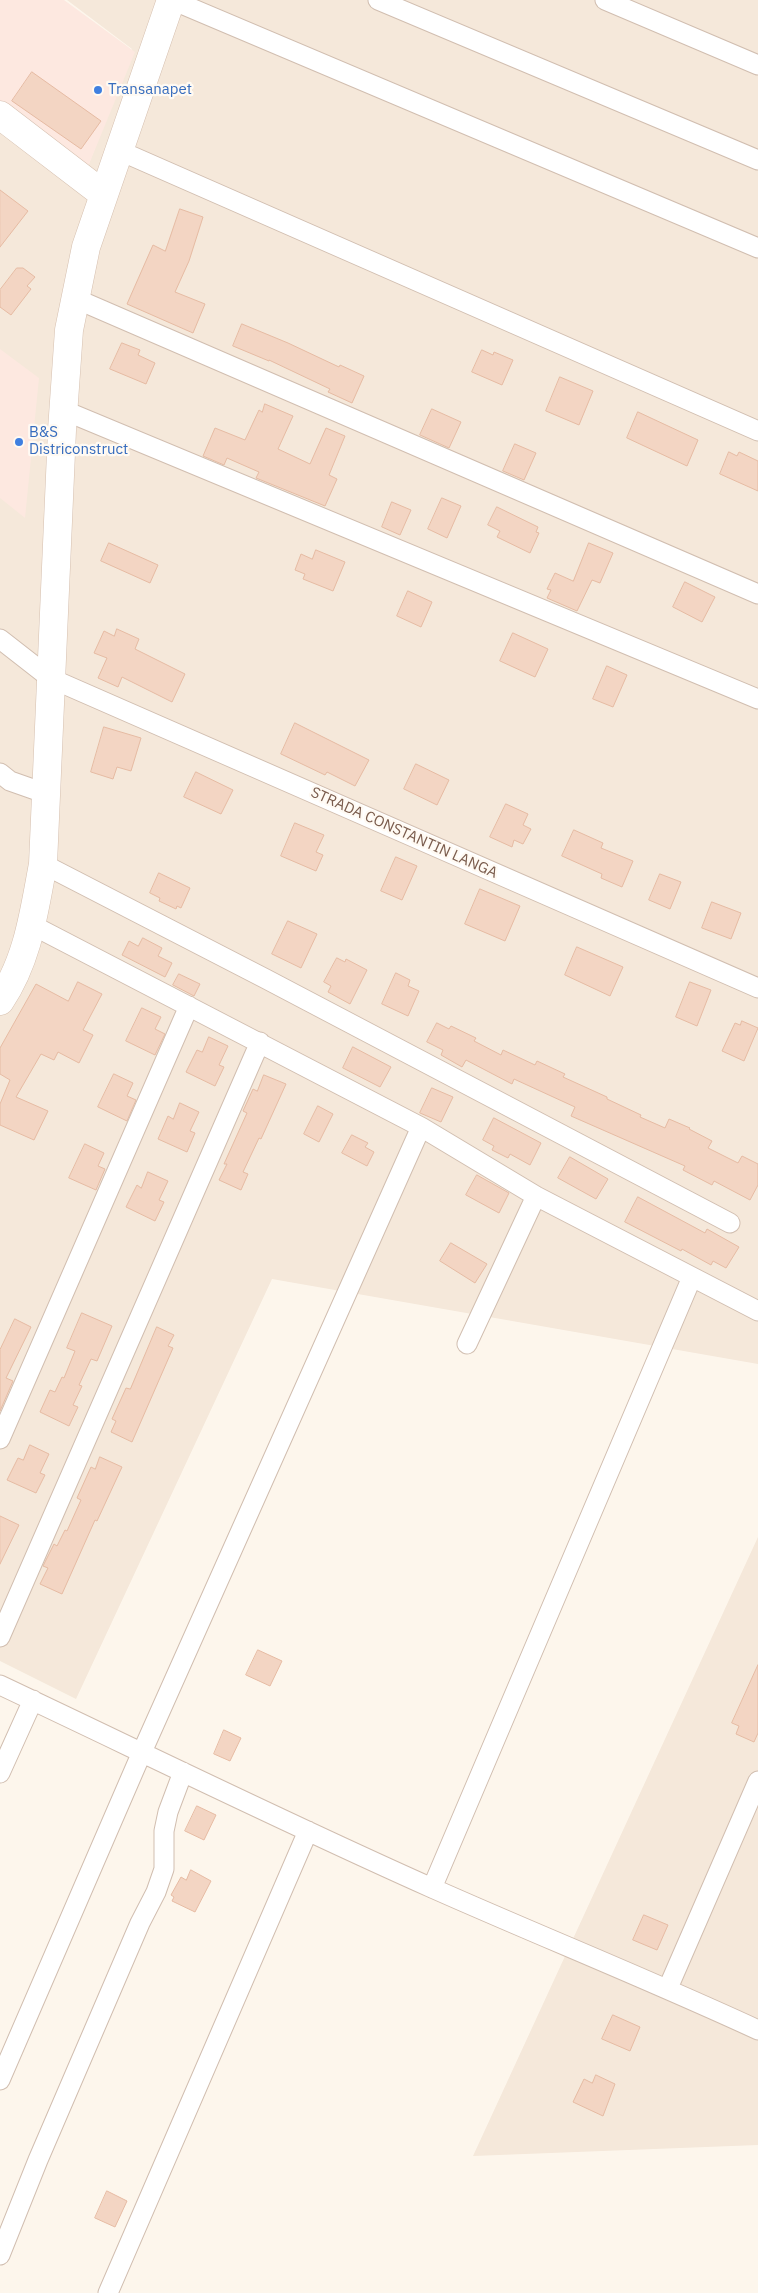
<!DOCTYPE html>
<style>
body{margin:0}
canvas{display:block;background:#fdf6ec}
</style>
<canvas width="758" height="2293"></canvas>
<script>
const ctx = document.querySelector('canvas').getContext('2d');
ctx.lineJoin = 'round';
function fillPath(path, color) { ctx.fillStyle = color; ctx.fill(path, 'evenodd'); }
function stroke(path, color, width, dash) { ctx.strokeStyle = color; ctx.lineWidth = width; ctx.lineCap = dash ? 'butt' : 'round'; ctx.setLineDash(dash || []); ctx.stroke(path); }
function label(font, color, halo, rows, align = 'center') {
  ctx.font = font + ' "IBM Plex Sans",sans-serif'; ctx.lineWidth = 4.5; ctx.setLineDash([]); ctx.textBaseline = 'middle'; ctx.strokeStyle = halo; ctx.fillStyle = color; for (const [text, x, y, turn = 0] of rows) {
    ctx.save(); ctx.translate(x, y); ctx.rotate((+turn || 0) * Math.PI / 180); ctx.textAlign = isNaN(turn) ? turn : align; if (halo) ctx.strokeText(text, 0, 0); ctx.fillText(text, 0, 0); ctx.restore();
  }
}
const residential = new Path2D(`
 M67,0H758V1364L272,1279L76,1699L0,1661V106L87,169L132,49Z
 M758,1537V2145L473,2156Z`);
const commercial = new Path2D(`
 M0,0H64L135,52L87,169L0,103Z
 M0,349L39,378L25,518L0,498Z`);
const building = new Path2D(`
 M32,72L101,121L81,149L12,101Z
 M0,190L28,211L0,247Z
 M180,209L203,217L189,261L175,292L205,304L193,333L127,304L153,245L165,251Z
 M17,268H23L35,277L27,286L31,289L11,315L0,307V290Z
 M242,324L288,343L339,367L340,365L364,376L352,403L328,392L330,389L269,360V361L233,346Z
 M122,343L140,350L138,355L155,363L146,384L110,369Z
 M482,350L493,355L494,352L513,360L502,385L472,372Z
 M560,377L593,391L579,425L546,411Z
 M265,404L293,416L278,449L310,464L326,428L345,436L329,475L337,479L325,506L256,478L259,472L227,458L224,465L203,456L215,428L245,440L259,410L262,412Z
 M432,409L461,422L449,448L420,435Z
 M638,412L698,440L687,466L627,438Z
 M515,444L536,453L524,480L503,471Z
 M729,452L737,456L739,452L758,461V491L720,474Z
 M442,498L461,506L447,538L428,529Z
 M392,502L411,510L400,535L382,527Z
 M497,507L538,527L536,532L539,533L530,553L497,537L500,531L488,525Z
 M109,543L158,565L150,583L101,561Z
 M589,543L613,553L600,583L592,580L577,611L547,598L551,590L547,589L555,573L573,581Z
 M316,550L345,562L333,591L303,579L305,574L295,570L301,554L312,559Z
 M685,582L715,597L702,622L673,607Z
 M408,591L432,602L421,627L397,616Z
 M117,629L139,639L135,649L185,674L172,702L122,677L118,687L98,678L107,658L94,653L104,631L114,636Z
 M513,633L548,649L535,677L500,661Z
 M607,666L627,675L613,707L593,699Z
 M295,723L369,760L355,786L327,772L325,775L281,754Z
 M104,727L141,738L131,771L117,767L113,779L91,772Z
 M416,764L449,780L437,805L404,789Z
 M196,772L233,790L221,814L184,797Z
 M506,804L528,814L523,825L531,829L523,844L514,840L512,847L490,837Z
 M295,823L324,835L316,852L323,855L316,871L281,856Z
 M574,830L603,843L601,848L633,861L622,887L601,878L602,874L562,856Z
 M396,857L417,866L402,900L381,891Z
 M159,873L190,888L181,908L177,906L176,909L159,901L160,898L150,893Z
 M660,874L681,882L670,909L649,900Z
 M480,889L520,906L505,941L465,924Z
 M712,902L741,913L731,939L702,928Z
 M288,921L317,934L301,968L272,954Z
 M143,938L162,948L158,956L172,963L165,977L122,955L129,941L138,946Z
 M577,947L623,967L610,996L565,975Z
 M337,958L345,962L346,959L367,970L350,1004L328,992L331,986L324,982Z
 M396,973L410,980L408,986L419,991L408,1016L382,1004Z
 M179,974L200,984L194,996L173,985Z
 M78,982L102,994L83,1030L93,1035L79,1063L58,1052L54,1060L41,1054L16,1097L48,1111L34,1140L0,1125V1104L10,1080L0,1074V1048L36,984L68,1001Z
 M690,982L711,990L697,1026L676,1017Z
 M142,1008L161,1017L155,1029L165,1034L155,1055L126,1041Z
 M742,1021L758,1028L744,1061L722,1051L735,1023L740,1025Z
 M437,1023L449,1029L451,1026L476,1038L474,1041L501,1055L503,1050L535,1065L537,1061L565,1074L563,1077L607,1097V1099L641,1115L640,1117L665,1128L669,1119L690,1128L689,1129L712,1141L708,1148L738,1163L742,1156L758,1164V1185L750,1200L714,1181L712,1185L683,1170L685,1166L571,1116L575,1107L514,1079L512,1084L466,1060L462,1067L441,1055L443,1050L427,1042Z
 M209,1037L228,1046L219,1065L224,1067L215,1086L186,1072L197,1050L202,1052Z
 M353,1047L391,1067L380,1087L343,1068Z
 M114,1074L133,1083L127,1096L136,1100L127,1121L98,1107Z
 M264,1075L286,1084L261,1139L259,1138L243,1172L248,1174L241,1190L219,1180L227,1164H224L247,1113L243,1111L253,1089L257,1091Z
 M432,1088L453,1097L441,1122L420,1113Z
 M180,1103L199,1112L190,1131L195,1133L187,1152L158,1139L168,1116L173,1119Z
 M318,1106L333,1114L319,1142L304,1134Z
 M494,1118L541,1143L530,1165L510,1154L508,1158L492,1150L494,1146L483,1140Z
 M352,1135L368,1143L365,1147L374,1152L367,1166L342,1153Z
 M85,1144L104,1153L98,1166L105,1169L96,1190L69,1178Z
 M570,1157L608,1179L596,1199L558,1178Z
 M148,1172L168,1181L159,1200L164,1202L155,1221L126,1207L137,1185L141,1188Z
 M477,1175L509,1193L499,1213L466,1195Z
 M638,1197L705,1233L707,1229L739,1247L726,1268L713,1261L711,1265L682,1249L681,1251L625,1222Z
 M451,1243L487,1264L475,1283L440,1261Z
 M82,1313L112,1326L97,1361L91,1359L79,1385L82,1386L73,1405L78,1407L69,1426L40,1412L50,1390L55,1392L62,1377L64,1378L75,1351L67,1348Z
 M15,1319L31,1327L6,1378L13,1381L0,1411V1350Z
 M157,1327L174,1335L168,1346L173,1348L132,1442L111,1432L116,1421L112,1419L126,1388L130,1389Z
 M30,1445L49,1454L40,1473L45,1475L36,1493L7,1480L18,1458L23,1460Z
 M100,1457L122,1467L97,1521L95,1520L62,1594L40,1584L48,1568L43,1566L54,1544L57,1546L65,1530L67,1531L81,1500L77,1498L91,1467L95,1469Z
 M0,1516L19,1525L0,1564Z
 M258,1650L282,1661L270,1686L246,1675Z
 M758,1665V1733L754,1742L736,1734L739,1726L732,1723Z
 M224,1730L241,1738L230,1761L214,1754Z
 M197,1806L216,1815L204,1840L185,1831Z
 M191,1870L211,1881L195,1912L172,1901L174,1897L171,1895L181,1877L186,1880Z
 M644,1915L668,1925L657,1950L633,1940Z
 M613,2015L640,2027L630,2051L602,2039Z
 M596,2075L615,2084L603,2116L573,2102L584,2079L592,2083Z
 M107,2191L127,2201L115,2227L95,2218Z`);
const street = new Path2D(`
 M172,0L758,248
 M378,0L758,160
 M605,0L758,65
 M118,150L758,431
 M74,298L758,594
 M63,410L758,699
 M0,639L50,678L758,988
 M0,773L10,781L47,794
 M43,864L266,979L730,1223
 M32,925L421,1127L536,1196L758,1311
 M467,1344L536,1196
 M0,1439L189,1006
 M0,1637L260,1042
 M0,1685C144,1753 286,1823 432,1888C540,1936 650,1980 758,2030
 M0,1773L33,1700
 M432,1888L692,1277
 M668,1988L758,1781
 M0,2080L142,1752L421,1127
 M0,2255L38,2160L140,1923L156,1892L164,1869V1831L168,1812L183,1772
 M108,2293L308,1831`);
const secondary = new Path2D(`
 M0,115L103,194
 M0,1001C28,960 34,912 43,864L62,430L69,330L86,247L171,0`);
const markers = [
 [98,90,5,"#3f7fe0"],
 [19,442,5,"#3f7fe0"]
];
const shopNames = [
 ["Transanapet",108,90],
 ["B&S",29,433],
 ["Districonstruct",29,450]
];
const streetNames = [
 ["STRADA CONSTANTIN LANGA",404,833,24]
];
fillPath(residential, '#f5e8da');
fillPath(commercial, '#fde8e0');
fillPath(building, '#f3d5c3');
stroke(building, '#e6bba3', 1);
stroke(street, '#d1beb0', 21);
stroke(secondary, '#d6c0b0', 29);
stroke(street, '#fff', 19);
stroke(secondary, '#fff', 28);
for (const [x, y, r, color] of markers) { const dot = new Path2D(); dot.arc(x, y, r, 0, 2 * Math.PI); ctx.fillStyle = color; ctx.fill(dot); stroke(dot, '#fffaf3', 2); }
label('15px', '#366cbe', '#fffaf3', shopNames, 'left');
label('15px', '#7a5c4d', '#fffaf3', streetNames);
</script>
